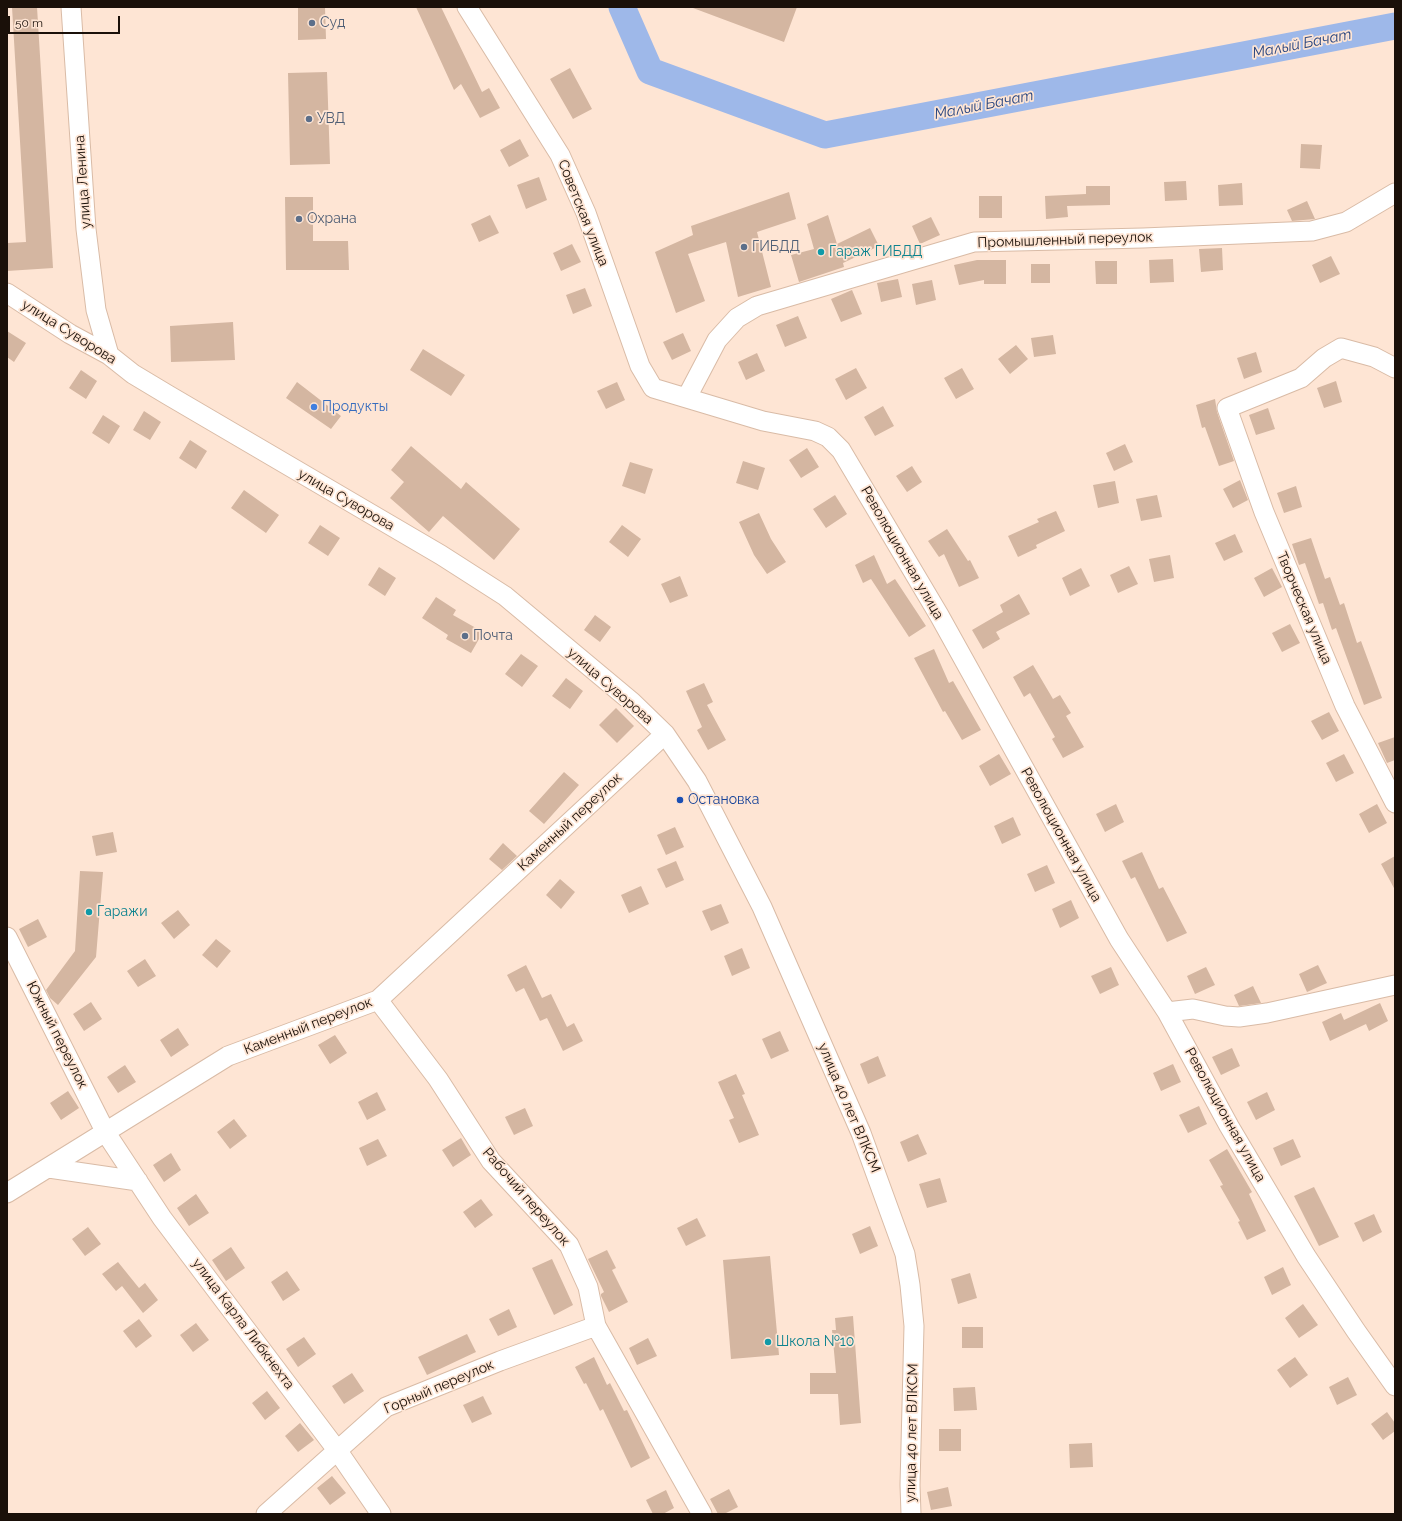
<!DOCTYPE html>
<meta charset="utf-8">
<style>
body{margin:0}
#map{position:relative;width:1402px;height:1521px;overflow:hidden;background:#fee5d4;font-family:Raleway,sans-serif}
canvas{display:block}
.frame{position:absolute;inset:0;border:8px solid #1a1009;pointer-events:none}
.scale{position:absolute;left:8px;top:16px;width:112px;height:18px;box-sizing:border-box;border:2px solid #1a1009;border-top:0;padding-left:5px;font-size:12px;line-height:14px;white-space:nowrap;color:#1a1009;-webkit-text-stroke:3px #fee5d4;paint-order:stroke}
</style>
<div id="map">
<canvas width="1402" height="1521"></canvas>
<div class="frame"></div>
<div class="scale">50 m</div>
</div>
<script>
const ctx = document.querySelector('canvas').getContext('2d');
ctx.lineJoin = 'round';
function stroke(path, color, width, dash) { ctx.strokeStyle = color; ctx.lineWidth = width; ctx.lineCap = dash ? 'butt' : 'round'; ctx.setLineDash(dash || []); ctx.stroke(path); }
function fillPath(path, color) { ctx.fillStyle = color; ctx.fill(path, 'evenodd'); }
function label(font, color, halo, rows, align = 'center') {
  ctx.font = font + ' Raleway,sans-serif'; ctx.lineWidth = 3.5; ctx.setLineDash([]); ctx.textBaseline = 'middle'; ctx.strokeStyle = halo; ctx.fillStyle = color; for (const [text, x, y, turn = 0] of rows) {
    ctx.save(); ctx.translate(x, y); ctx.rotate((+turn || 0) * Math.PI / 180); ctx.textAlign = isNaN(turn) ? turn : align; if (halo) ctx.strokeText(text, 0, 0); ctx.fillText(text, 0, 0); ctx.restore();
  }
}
const river = new Path2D(`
 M622,7L650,71L825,135L1395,26`);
const building = new Path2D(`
 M12,7H37L53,268L7,271V243L26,242Z
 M298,7H325L326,39L298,40Z
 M416,7H441L482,92L489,88L500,108L480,118L461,84L454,90Z
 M693,7H797L784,42L693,8Z
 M570,68L592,109L573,119L550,79Z
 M327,72L330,164L290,165L288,73Z
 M520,139L529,156L509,167L500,150Z
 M1301,144L1322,145L1320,169L1300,168Z
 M539,177L547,200L526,209L517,185Z
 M1186,181L1187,200L1165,201L1164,182Z
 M1242,183L1243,205L1219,206L1218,185Z
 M1086,186H1110V205L1067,206L1068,217L1046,219L1045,196L1086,194Z
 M789,192L796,219L757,232L771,287L738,297L726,242L688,254L705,301L676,313L655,252L693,235L691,226Z
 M979,196H1002V218H979Z
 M285,197H313V241H348L349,270H286Z
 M1307,201L1315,219L1292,221L1287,210Z
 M490,215L499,233L479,242L471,224Z
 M828,215L837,244L870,228L879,246L843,263L844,267L799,282L791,255L814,249L807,224Z
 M931,217L940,235L920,244L912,226Z
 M572,244L581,262L561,271L553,253Z
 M1222,248L1223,270L1201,272L1199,249Z
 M1331,256L1340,274L1320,283L1312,265Z
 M1173,259L1174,282L1150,283L1149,260Z
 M977,260H1006V284H984V280L959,285L954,265Z
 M1095,261H1117V284H1096Z
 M1031,264H1050V283H1031Z
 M898,279L902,297L881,302L877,283Z
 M932,280L936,300L916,305L912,284Z
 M585,288L592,306L573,314L566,295Z
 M852,290L862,314L841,322L831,299Z
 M798,316L807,338L785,347L776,325Z
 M233,322L235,360L171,362L170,326Z
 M7,331L26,343L14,362L7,357Z
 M683,333L691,351L672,360L663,342Z
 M1053,335L1056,354L1034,357L1031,338Z
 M1016,345L1028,359L1010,374L998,359Z
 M423,349L465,375L451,396L410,370Z
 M1256,352L1262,372L1244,379L1237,358Z
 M757,353L765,371L746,380L738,362Z
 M856,368L867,388L846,400L835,379Z
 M962,368L974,389L956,399L944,378Z
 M81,370L97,381L86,399L69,388Z
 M1336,381L1342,402L1324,408L1317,388Z
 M297,382L341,416L331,429L286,398Z
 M617,382L625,400L606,409L597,391Z
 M1215,399L1217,412L1234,461L1219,466L1205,427L1202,428L1196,405Z
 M883,406L894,426L875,436L864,417Z
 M1268,408L1275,429L1256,435L1249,415Z
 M144,411L161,422L150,440L133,430Z
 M103,415L120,426L109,444L92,433Z
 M190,440L207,451L196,469L179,458Z
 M1125,444L1133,462L1114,471L1106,453Z
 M411,446L461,489L466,482L520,529L494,560L443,516L429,532L390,498L404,482L391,470Z
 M807,448L819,467L801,478L789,460Z
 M743,461L765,468L758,490L736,483Z
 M630,462L653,469L645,494L622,486Z
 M912,466L922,482L907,492L896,476Z
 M1240,480L1248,500L1233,508L1223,489Z
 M1115,481L1119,503L1098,508L1093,485Z
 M1296,486L1302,507L1284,513L1277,493Z
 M244,490L279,515L266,533L231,508Z
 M835,495L847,514L826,528L813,509Z
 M1157,495L1162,517L1141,521L1136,499Z
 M1056,511L1065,531L1036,545L1037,548L1018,557L1008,536L1039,522L1037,519Z
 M759,513L771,539L786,562L767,574L754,555L739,522Z
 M320,525L340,538L328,556L308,543Z
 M622,525L641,539L628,557L609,542Z
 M947,529L968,561L970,560L979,578L959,587L944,554L939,557L928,541Z
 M1235,534L1243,552L1224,561L1215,543Z
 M1311,538L1325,579L1330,577L1340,605L1344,603L1357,643L1361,641L1382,698L1364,705L1336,628L1332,630L1323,603L1319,604L1305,563L1299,565L1292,544Z
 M874,555L887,584L895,579L926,626L909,637L871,579L863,583L855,565Z
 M1170,555L1174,578L1154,582L1149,559Z
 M1129,566L1138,584L1118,593L1110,575Z
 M379,567L396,578L385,596L368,585Z
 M1081,568L1090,586L1070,596L1062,578Z
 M1272,568L1282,587L1264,597L1254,578Z
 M680,576L688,596L670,603L661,584Z
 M1019,594L1030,614L996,632L1000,639L983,649L972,630L1003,612L1000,605Z
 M436,597L456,610L453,615L483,632L471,653L446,639L448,635L422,618Z
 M595,615L611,627L600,642L584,630Z
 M1290,624L1300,643L1282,652L1272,633Z
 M934,649L949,683L953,681L981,730L962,740L945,711L943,712L914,658Z
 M521,654L538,666L522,687L505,674Z
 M1033,665L1053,699L1060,695L1071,713L1066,716L1084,747L1063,758L1052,739L1055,737L1030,693L1024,697L1013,677Z
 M566,678L583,691L570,709L552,696Z
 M704,683L713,702L707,705L726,740L708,750L697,730L702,727L686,691Z
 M616,708L634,726L617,743L599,725Z
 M1329,712L1339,731L1322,740L1311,721Z
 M1395,737V760L1387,763L1378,743Z
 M999,754L1011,774L990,786L979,766Z
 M1344,754L1354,773L1336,782L1326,763Z
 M564,772L579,785L544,824L529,811Z
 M1116,804L1124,822L1105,832L1096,814Z
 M1377,804L1387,823L1369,833L1359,814Z
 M1013,817L1021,835L1002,844L994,826Z
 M675,827L684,847L666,855L657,835Z
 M113,832L117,852L96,856L92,836Z
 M503,843L517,856L502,870L489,859Z
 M1142,852L1159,889L1163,887L1187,933L1167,942L1135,877L1131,879L1122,861Z
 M1395,856V890L1381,864Z
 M676,861L684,880L666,888L657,869Z
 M1047,865L1055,883L1035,892L1027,874Z
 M80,871L103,872L96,957L58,1005L50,998L46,990L75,951Z
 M560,879L575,892L561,909L546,895Z
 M641,886L649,904L629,913L621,895Z
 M1071,900L1079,918L1060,928L1052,909Z
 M721,904L729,923L711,931L702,911Z
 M178,910L190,925L174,939L161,923Z
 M38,919L47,937L28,947L19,929Z
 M216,939L231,951L217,968L202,955Z
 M742,948L750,968L732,976L724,956Z
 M145,959L156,976L138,987L127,971Z
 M526,965L542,998L551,994L567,1027L574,1023L583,1041L563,1051L547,1018L540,1021L524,988L516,992L507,975Z
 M1318,965L1327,983L1307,992L1299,974Z
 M1111,967L1119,985L1100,994L1091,976Z
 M1206,967L1215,985L1195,994L1187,976Z
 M1253,986L1261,1003L1239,1006L1234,995Z
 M91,1002L102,1019L84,1031L73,1014Z
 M1380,1003L1388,1021L1369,1031L1366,1024L1330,1041L1322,1022L1341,1013L1344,1020Z
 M178,1028L189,1045L171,1057L160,1040Z
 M780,1031L789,1051L771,1059L762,1039Z
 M335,1035L347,1053L330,1064L318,1045Z
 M1232,1048L1240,1066L1221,1075L1212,1057Z
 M878,1056L886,1076L868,1084L860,1064Z
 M1173,1064L1181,1082L1161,1091L1153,1073Z
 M125,1065L136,1082L118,1093L107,1077Z
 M736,1074L745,1094L742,1095L759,1135L739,1143L729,1120L734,1118L718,1082Z
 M68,1091L79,1108L61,1120L50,1103Z
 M377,1092L386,1110L367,1120L358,1102Z
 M1267,1092L1275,1110L1256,1120L1247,1102Z
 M1199,1106L1207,1124L1188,1133L1179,1115Z
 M525,1108L533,1126L514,1135L505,1117Z
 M234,1119L247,1136L230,1149L217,1132Z
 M918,1134L927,1154L908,1162L900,1142Z
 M461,1138L471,1155L453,1167L442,1150Z
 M378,1139L387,1156L367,1166L359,1148Z
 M1293,1139L1301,1157L1281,1166L1273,1148Z
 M1227,1149L1252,1192L1249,1194L1266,1231L1247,1240L1238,1222L1240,1221L1220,1186L1223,1185L1209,1160Z
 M171,1153L181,1170L164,1182L153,1165Z
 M940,1178L947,1202L927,1208L919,1184Z
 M1314,1187L1339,1237L1319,1246L1294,1196Z
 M196,1194L209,1213L189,1226L177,1208Z
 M481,1199L493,1215L475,1228L463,1212Z
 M1374,1214L1382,1232L1363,1242L1354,1223Z
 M697,1218L706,1236L686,1246L677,1228Z
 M870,1226L878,1246L860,1254L852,1234Z
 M88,1227L101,1244L85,1256L72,1239Z
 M231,1247L245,1268L226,1281L212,1260Z
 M607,1250L616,1268L612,1270L628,1302L609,1312L601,1296V1294L604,1292L588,1259Z
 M770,1256L779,1355L731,1359L723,1260Z
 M552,1259L573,1305L554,1315L532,1268Z
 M118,1262L139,1288L145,1283L158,1300L143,1313L122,1286L116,1291L102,1274Z
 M1283,1267L1291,1285L1272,1295L1264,1277Z
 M287,1271L300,1290L283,1301L271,1282Z
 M970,1273L977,1298L958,1304L951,1279Z
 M1303,1304L1318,1325L1299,1338L1285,1318Z
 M509,1309L517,1327L498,1336L489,1319Z
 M853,1316L861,1423L840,1425L838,1394H810V1373H836L832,1330H836L835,1318Z
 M139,1319L152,1336L136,1348L123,1331Z
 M196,1323L209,1340L193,1352L180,1335Z
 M962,1327H983V1348H962Z
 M467,1334L476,1352L427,1375L418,1357Z
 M304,1337L316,1354L298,1367L286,1349Z
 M648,1338L657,1356L637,1365L629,1348Z
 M594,1357L607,1385L610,1383L624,1411L627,1410L650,1458L631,1468L603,1409L600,1411L586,1383L584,1384L575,1367Z
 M1295,1357L1308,1375L1290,1388L1277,1370Z
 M352,1373L364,1391L344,1404L332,1386Z
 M1348,1377L1357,1395L1337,1405L1329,1387Z
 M975,1387L977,1410L954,1411L953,1388Z
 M267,1391L280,1408L265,1420L252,1403Z
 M483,1396L492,1414L472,1423L463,1405Z
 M1387,1412L1395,1423V1431L1383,1440L1371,1424Z
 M300,1423L314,1440L298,1452L285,1436Z
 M939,1429H961V1451H939Z
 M1092,1443L1093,1467L1070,1468L1069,1444Z
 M332,1476L346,1493L330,1505L317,1488Z
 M948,1487L952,1506L931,1510L927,1492Z
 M729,1489L738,1507L724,1514H718L710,1499Z
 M666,1490L674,1508L663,1514H653L646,1500Z`);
const minor = new Path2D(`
 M71,7L86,229L96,310L109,355
 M467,7L560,155L586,213L640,366L653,388L763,421L815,431L828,437L841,450L939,615L1119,939L1167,1012L1229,1126L1306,1256L1356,1331L1395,1386
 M7,293L70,334L109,355L133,374L168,395L441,555L505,596L632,702L665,734L697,781L762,907L861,1133L905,1254L910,1285L914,1326L910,1485L911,1514
 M1395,368L1374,357L1341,348L1324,358L1301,378L1227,408L1264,512L1345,706L1395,803
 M687,397L717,340L737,318L757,306L974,242L1143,238L1312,231L1346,222L1395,193
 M7,937L106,1133L162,1218L337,1450L381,1514
 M378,1000L438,1079L491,1161L569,1245L588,1287L596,1326L702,1514
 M1167,1012L1193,1009L1225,1016L1239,1017L1267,1013L1395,985
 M49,1168L138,1181
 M7,1193L228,1056L378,1000L665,734
 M266,1514L386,1407L500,1361L596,1326`);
const markers = [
 [312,23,4,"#5c6f8a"],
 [309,119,4,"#5c6f8a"],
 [299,219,4,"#5c6f8a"],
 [744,247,4,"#5c6f8a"],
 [821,252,4,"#0f9aa8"],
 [314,407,4,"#3f7fe0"],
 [465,636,4,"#5c6f8a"],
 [680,800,4,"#1a4fb4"],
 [89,912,4,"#0f9aa8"],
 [768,1342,4,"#0f9aa8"]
];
const serviceNames = [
 ["Суд",320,23],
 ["УВД",317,119],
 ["Охрана",307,219],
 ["ГИБДД",752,247],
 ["Почта",473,636]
];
const streetNames = [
 ["улица Ленина",83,182,-94],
 ["Советская улица",583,213,68],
 ["Промышленный переулок",1065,240,-2],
 ["улица Суворова",69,332,32],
 ["улица Суворова",346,500,30],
 ["Революционная улица",902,553,60],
 ["Творческая улица",1304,608,67],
 ["улица Суворова",610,686,41],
 ["Каменный переулок",570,822,-43],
 ["Революционная улица",1061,835,61],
 ["Каменный переулок",308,1026,-21],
 ["Южный переулок",57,1035,63],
 ["улица 40 лет ВЛКСМ",849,1108,67],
 ["Революционная улица",1225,1115,61],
 ["Рабочий переулок",526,1197,49],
 ["улица Карла Либкнехта",243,1324,53],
 ["Горный переулок",439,1387,-23],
 ["улица 40 лет ВЛКСМ",912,1433,-89]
];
const cultureNames = [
 ["Гараж ГИБДД",829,252],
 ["Гаражи",97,912],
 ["Школа №10",776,1342]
];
const shopNames = [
 ["Продукты",322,407]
];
const transitNames = [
 ["Остановка",688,800]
];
const waterNames = [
 ["Малый Бачат",1302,44,-11],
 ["Малый Бачат",984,105,-11]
];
stroke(river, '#9eb8e9', 27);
fillPath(building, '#d4b6a1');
stroke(minor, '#d9bba6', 21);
stroke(minor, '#fff', 19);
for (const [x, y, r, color] of markers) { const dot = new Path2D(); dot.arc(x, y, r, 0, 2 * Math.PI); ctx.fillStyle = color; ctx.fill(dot); stroke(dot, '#fee5d4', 1.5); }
label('14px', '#4e5e75', '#fee5d4', serviceNames, 'left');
label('14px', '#1a1009', '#fee5d4', streetNames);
label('14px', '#0d838f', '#fee5d4', cultureNames, 'left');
label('14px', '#366cbe', '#fee5d4', shopNames, 'left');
label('14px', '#164399', '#fee5d4', transitNames, 'left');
label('italic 15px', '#27447f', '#fee5d4', waterNames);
</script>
